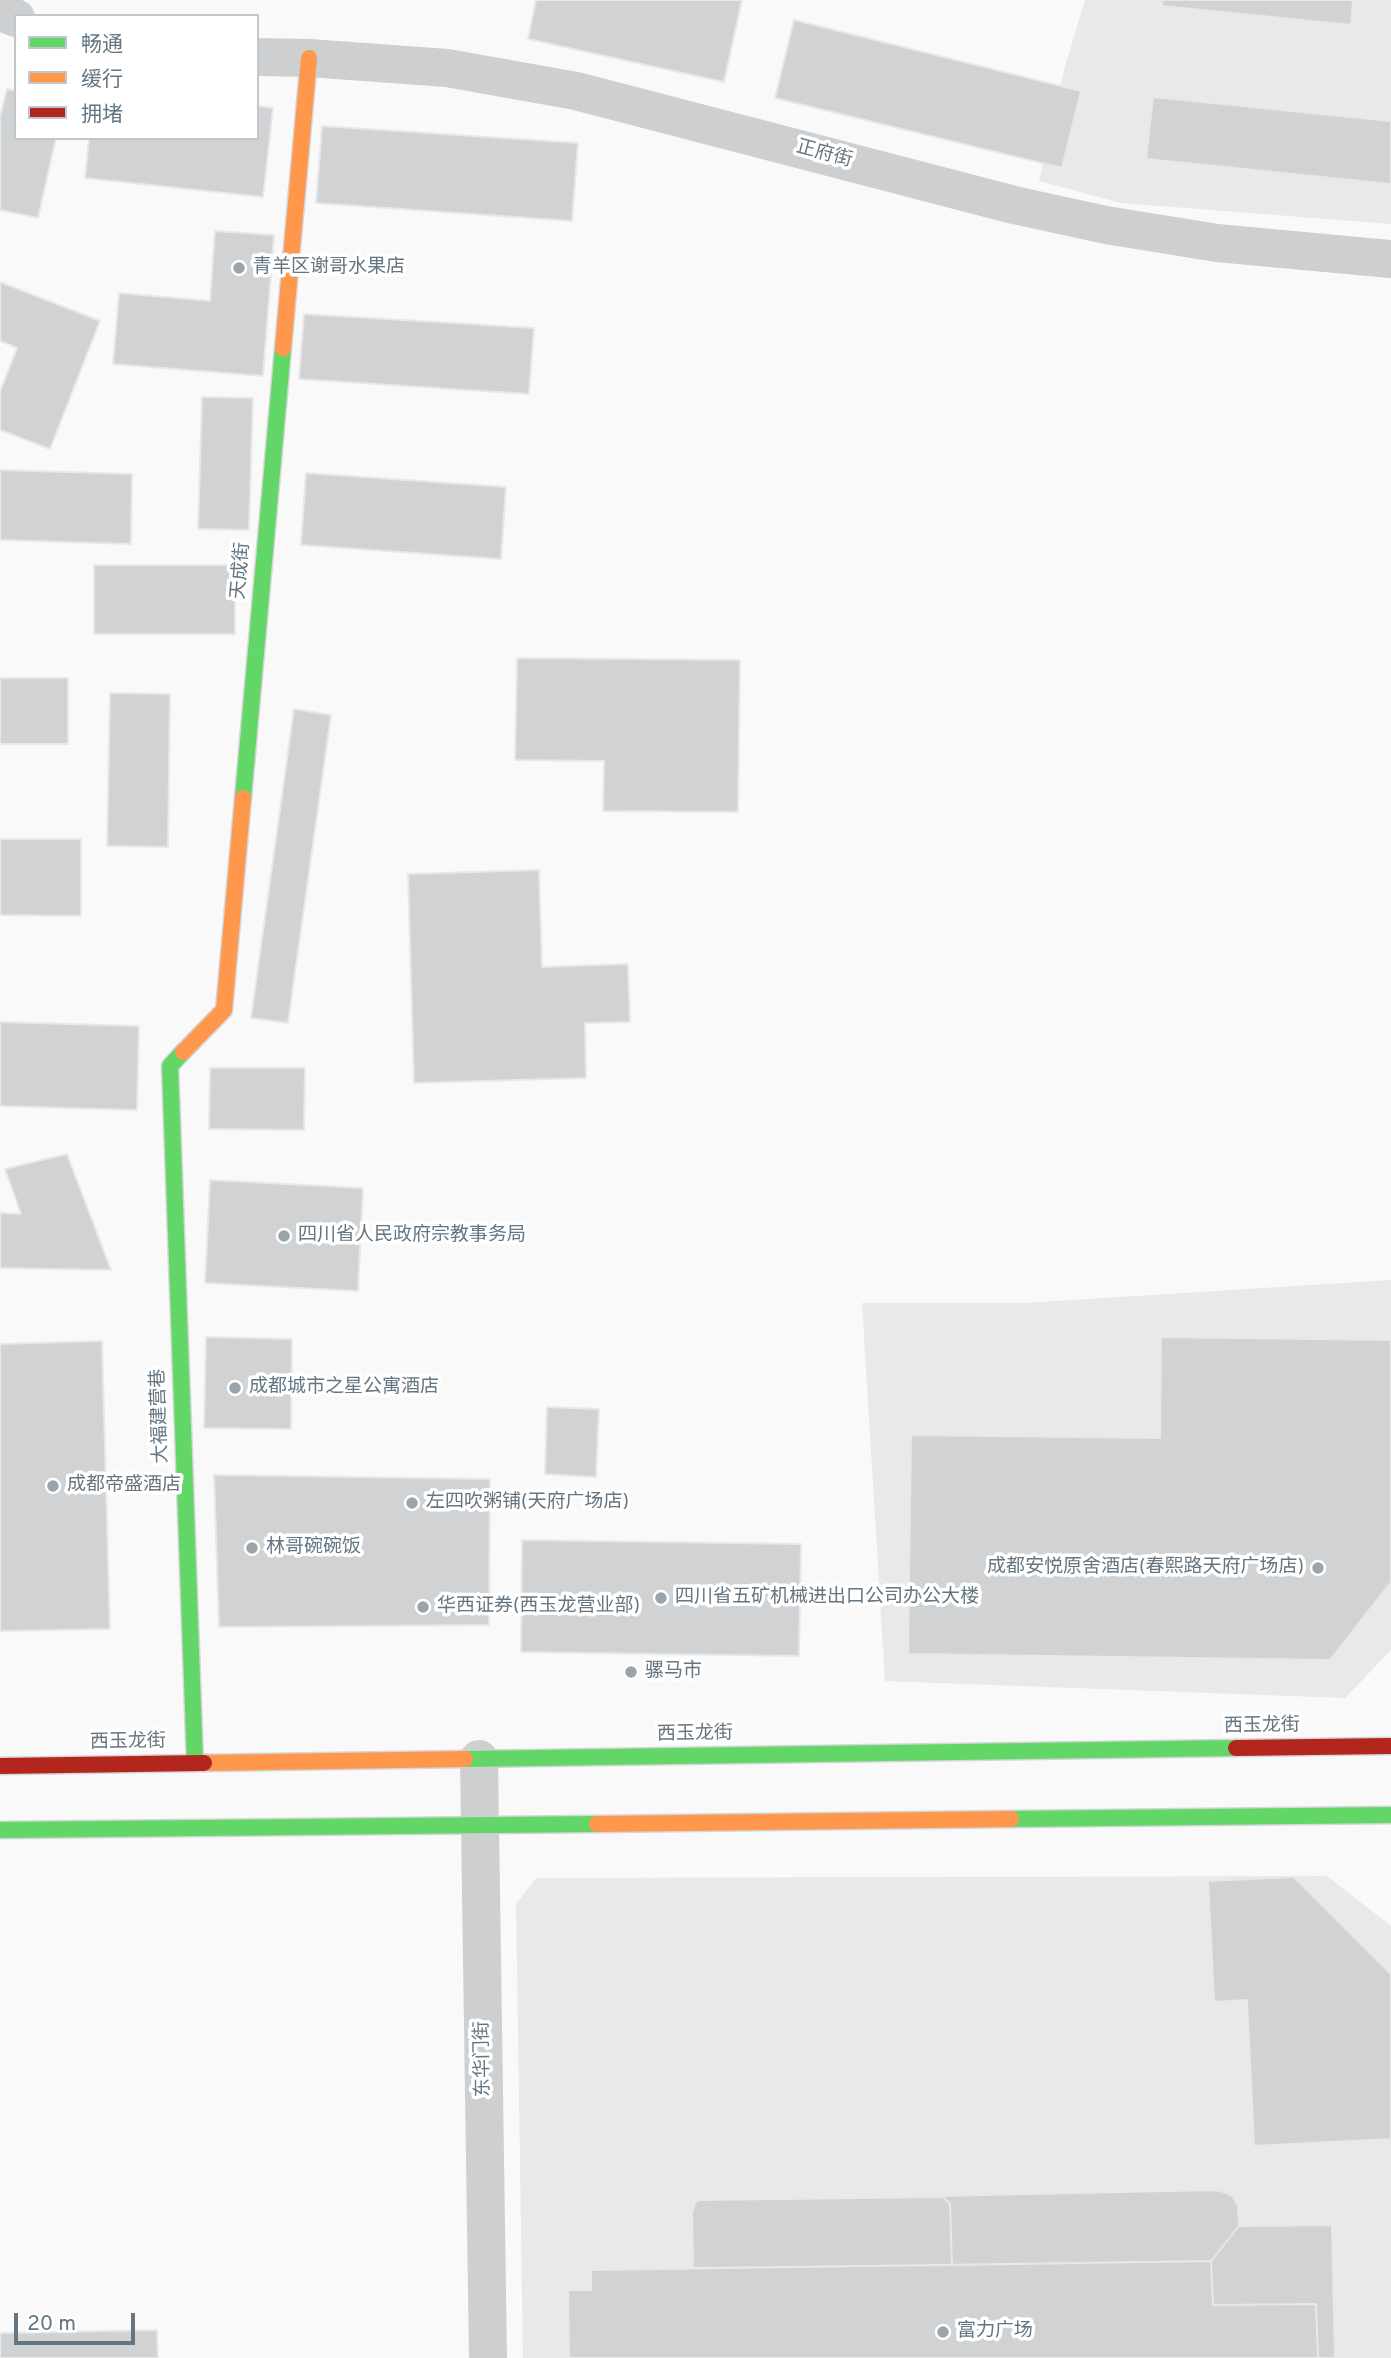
<!DOCTYPE html>
<meta charset="utf-8">
<style>
body{margin:0}
#map{position:relative;width:1391px;height:2358px;overflow:hidden;background:#f9f9f9;font-family:Overpass,"Noto Sans SC",sans-serif}
canvas{display:block}
.legend{position:absolute;left:14px;top:14px;width:245px;height:126px;box-sizing:border-box;background:#fff;border:2px solid #c1c8cd;margin:0;padding:9px 12px;list-style:none;font-size:21px;color:#657683}
.legend li{display:flex;align-items:center;gap:14px;height:35px}
.legend b{width:35px;border:2px solid #c1c8cd}
.scale{position:absolute;left:14px;top:2313px;width:121px;height:32px;box-sizing:border-box;border:4px solid #657683;border-top:0;padding-left:9px;font-size:21px;line-height:24px;white-space:nowrap;color:#657683;-webkit-text-stroke:5px #fff;paint-order:stroke}
</style>
<div id="map">
<canvas width="1391" height="2358"></canvas>
<ul class="legend">
<li><b style="height:9px;background:#63d668"></b>畅通</li>
<li><b style="height:9px;background:#ff974d"></b>缓行</li>
<li><b style="height:9px;background:#b3261e"></b>拥堵</li>
</ul>
<div class="scale">20 m</div>
</div>
<script>
const ctx = document.querySelector('canvas').getContext('2d');
ctx.lineJoin = 'round';
function fillPath(path, color) { ctx.fillStyle = color; ctx.fill(path, 'evenodd'); }
function stroke(path, color, width, dash) { ctx.strokeStyle = color; ctx.lineWidth = width; ctx.lineCap = dash ? 'butt' : 'round'; ctx.setLineDash(dash || []); ctx.stroke(path); }
function label(font, color, halo, rows, align = 'center') {
  ctx.font = font + ' Overpass,"Noto Sans SC",sans-serif'; ctx.lineWidth = 7; ctx.setLineDash([]); ctx.textBaseline = 'middle'; ctx.strokeStyle = halo; ctx.fillStyle = color; for (const [text, x, y, turn = 0] of rows) {
    ctx.save(); ctx.translate(x, y); ctx.rotate((+turn || 0) * Math.PI / 180); ctx.textAlign = isNaN(turn) ? turn : align; if (halo) ctx.strokeText(text, 0, 0); ctx.fillText(text, 0, 0); ctx.restore();
  }
}
const built = new Path2D(`
 M1085,0H1391V224L1121,203L1039,181L1064,70Z
 M1391,1280V1650L1345,1698L885,1681L862,1303H1024Z
 M1327,1876L1391,1926V2358H523L516,1904L536,1878Z`);
const building = new Path2D(`
 M536,0H742L724,82L528,39Z
 M1162,0H1353L1351,25L1162,6Z
 M794,20L1081,91L1062,168L775,98Z
 M7,89L16,91V138H56L38,218L0,210V117Z
 M1153,97L1391,121V184L1146,159Z
 M257,106L273,108L263,197L85,178L89,138H257Z
 M322,126L578,143L572,221L316,203Z
 M215,231L274,235L263,376L113,364L119,293L210,301Z
 M0,282L100,321L50,449L0,430V392L17,348L0,341Z
 M304,314L534,328L529,394L299,379Z
 M202,397L253,398L249,530L198,529Z
 M0,470L132,474L131,544L0,540Z
 M306,473L506,487L501,559L301,545Z
 M94,565H235V634H94Z
 M517,658L740,660L738,812L603,811L604,761L515,760Z
 M0,678H68V744H0Z
 M110,693L170,694L168,847L107,846Z
 M294,709L331,715L288,1023L251,1018Z
 M0,839H81V916L0,915Z
 M539,870L542,967L628,964L630,1022L585,1023L586,1078L414,1083L408,874Z
 M0,1022L139,1026L137,1110L0,1106Z
 M210,1068H305L304,1130L209,1129Z
 M67,1154L111,1270L0,1268V1213L21,1214L5,1169Z
 M210,1180L363,1188L358,1291L205,1283Z
 M206,1337L292,1339L291,1429L204,1428Z
 M1161,1337L1391,1340V1582L1330,1660L908,1654L911,1435L1160,1438Z
 M102,1341L110,1629L0,1631V1344Z
 M547,1407L599,1409L596,1477L545,1474Z
 M214,1475L490,1479L489,1625L219,1627Z
 M522,1540L801,1544L799,1656L521,1652Z
 M1294,1877L1391,1974V2139L1254,2146L1247,2000L1214,2002L1208,1881Z
 M1215,2190L1224,2192L1232,2196L1238,2205L1239,2226L1211,2261L952,2265L950,2204L943,2197L937,2196Z
 M943,2197L950,2204L952,2265L693,2268L692,2213L695,2203L699,2200Z
 M1332,2225L1335,2358H1318L1316,2304L1213,2305L1211,2261L1239,2226Z
 M1211,2261L1213,2305L1316,2304L1318,2358H569L568,2290H591V2270Z
 M157,2330L158,2358H0V2333Z`);
const street = new Path2D(`
 M0,12L16,18
 M257,57L309,58L447,68L576,91L1014,205L1106,225L1217,243L1391,259
 M479,1759L488,2358`);
const fast = new Path2D(`
 M243,798L283,348
 M183,1052L170,1066L195,1763
 M465,1759L1236,1748
 M1011,1819L1391,1815
 M0,1830L597,1824`);
const slow = new Path2D(`
 M283,348L309,58
 M183,1052L224,1010L243,798
 M204,1763L465,1759
 M597,1824L1011,1819`);
const jam = new Path2D(`
 M1236,1748L1391,1746
 M0,1766L204,1763`);
const markers = [
 [239,268,7,"#99a4ac"],
 [284,1236,7,"#99a4ac"],
 [235,1388,7,"#99a4ac"],
 [53,1486,7,"#99a4ac"],
 [412,1503,7,"#99a4ac"],
 [252,1548,7,"#99a4ac"],
 [1318,1568,7,"#99a4ac"],
 [661,1598,7,"#99a4ac"],
 [423,1607,7,"#99a4ac"],
 [631,1672,7,"#99a4ac"],
 [943,2332,7,"#99a4ac"]
];
const streetNames = [
 ["正府街",824,155,15],
 ["天成街",242,571,-85],
 ["大福建营巷",161,1416,-92],
 ["西玉龙街",1262,1727,-1],
 ["西玉龙街",695,1735,-1],
 ["西玉龙街",128,1743,-1],
 ["东华门街",484,2059,-91]
];
const poiNames = [
 ["青羊区谢哥水果店",253,268],
 ["四川省人民政府宗教事务局",298,1236],
 ["成都城市之星公寓酒店",249,1388],
 ["成都帝盛酒店",67,1486],
 ["左四吹粥铺(天府广场店)",426,1503],
 ["林哥碗碗饭",266,1548],
 ["成都安悦原舍酒店(春熙路天府广场店)",1304,1568,"right"],
 ["四川省五矿机械进出口公司办公大楼",675,1598],
 ["华西证券(西玉龙营业部)",437,1607],
 ["骡马市",645,1672],
 ["富力广场",957,2332]
];
fillPath(built, '#e8e9e9');
fillPath(building, '#d0d2d3');
stroke(building, '#e8e8e8', 2);
stroke(fast, '#d5d6d7', 19);
stroke(slow, '#d5d6d7', 19);
stroke(jam, '#d5d6d7', 19);
stroke(street, '#cecfd0', 38);
stroke(fast, '#63d668', 16);
stroke(slow, '#ff974d', 16);
stroke(jam, '#b3261e', 16);
for (const [x, y, r, color] of markers) { const dot = new Path2D(); dot.arc(x, y, r, 0, 2 * Math.PI); ctx.fillStyle = color; ctx.fill(dot); stroke(dot, '#fff', 2.5); }
label('19px', '#657683', '#fff', streetNames);
label('19px', '#657683', '#fff', poiNames, 'left');
</script>
